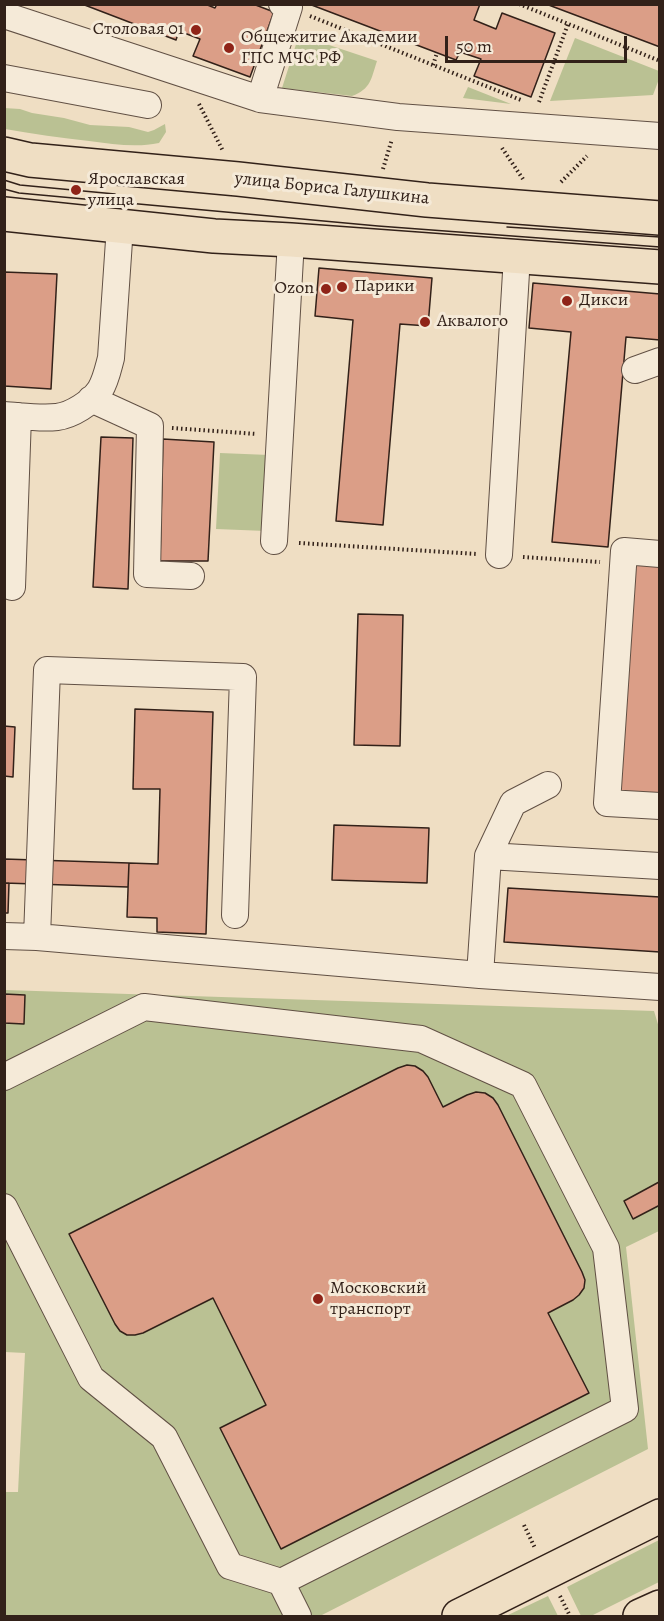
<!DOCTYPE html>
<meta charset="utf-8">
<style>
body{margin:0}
#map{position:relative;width:664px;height:1621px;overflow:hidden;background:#efdec3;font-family:Alegreya,serif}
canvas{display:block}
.frame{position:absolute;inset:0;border:6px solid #322119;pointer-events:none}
.scale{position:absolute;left:445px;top:36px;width:182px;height:27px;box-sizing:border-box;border:3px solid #322119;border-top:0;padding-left:8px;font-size:18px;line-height:21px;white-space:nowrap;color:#322119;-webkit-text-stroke:4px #f5ead8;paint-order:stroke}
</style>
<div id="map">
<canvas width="664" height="1621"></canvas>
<div class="frame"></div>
<div class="scale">50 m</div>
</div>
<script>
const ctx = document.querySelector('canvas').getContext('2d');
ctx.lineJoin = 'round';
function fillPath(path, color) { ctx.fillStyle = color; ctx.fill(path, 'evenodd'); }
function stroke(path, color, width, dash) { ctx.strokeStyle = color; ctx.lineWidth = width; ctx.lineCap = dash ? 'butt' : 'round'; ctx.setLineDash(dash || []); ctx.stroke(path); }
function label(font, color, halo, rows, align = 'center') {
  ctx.font = font + ' Alegreya,serif'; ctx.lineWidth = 6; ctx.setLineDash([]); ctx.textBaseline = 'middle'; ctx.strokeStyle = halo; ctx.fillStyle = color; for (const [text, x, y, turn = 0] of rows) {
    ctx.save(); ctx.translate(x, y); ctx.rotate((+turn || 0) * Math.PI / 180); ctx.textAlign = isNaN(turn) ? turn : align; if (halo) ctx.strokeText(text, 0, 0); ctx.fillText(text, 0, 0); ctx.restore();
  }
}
const green = new Path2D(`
 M299,35L377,61C371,79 371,89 352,96L282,88Z
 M575,38L659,71V79L653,95L550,101Z
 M468,87L511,104L463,98Z
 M4,108L20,109L32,113L64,118L90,125L129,127L148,132L154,130L165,124L166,132L159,143C136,148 113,144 89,141C61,138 33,134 5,129Z
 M220,453L269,455L266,531L216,529Z
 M5,990L654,1011L660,1031L659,1231L626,1247L648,1449L320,1616H5V1492H18L25,1353L5,1352Z
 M659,1540V1582L591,1616H581L567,1587Z
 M548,1596L558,1616H506Z`);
const building = new Path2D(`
 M82,4H205L215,8L217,4H253L274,12L250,77L193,56L200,39L179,31L176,40Z
 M309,4H480L474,20L496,29L502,13L555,33L531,97L474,76L481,59L460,52L456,60Z
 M546,4H660V47Z
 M319,268L432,278L428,326L400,324L383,525L336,521L353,320L315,316Z
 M4,272L57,274L51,389L4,386Z
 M533,283L660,294V340L626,337L608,547L552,542L571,332L529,328Z
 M101,437L133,438L128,589L93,587Z
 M163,439L214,442L208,561H160Z
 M630,557L660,558V799L617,797Z
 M358,614L403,615L400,746L354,745Z
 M135,709L213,712L206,934L157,932V918L127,917L129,863L158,864L160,789H133Z
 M4,726L15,727L13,777L4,776Z
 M334,825L429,828L427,883L332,880Z
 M4,859L129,863L128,887L4,883Z
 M4,883H9L8,913H4Z
 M508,888L660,897V952L504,942Z
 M4,994L25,995L24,1024L4,1023Z
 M407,1065L415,1066L423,1071L428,1077L443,1107L467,1095L476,1092L485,1093L493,1098L498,1105L582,1272L585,1280L584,1288L579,1295L573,1300L548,1313L589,1393L281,1549L220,1428L266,1405L213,1298L143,1333L135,1335H127L120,1331L115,1324L69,1234L398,1068Z
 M659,1182L660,1205L633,1219L624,1201Z`);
const path = new Path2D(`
 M519,4L660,61
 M310,16L521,100
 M132,32L135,24
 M433,65L437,53
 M539,102L568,24
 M199,104L223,151
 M502,148L523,179
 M383,169L392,139
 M561,182L587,156
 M172,428L257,434
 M299,543L477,554
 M523,557L600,562
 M524,1525L535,1548
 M560,1596L570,1616`);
const minor = new Path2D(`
 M4,15L260,99L398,117L660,136
 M4,78L148,105
 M260,99L289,7L282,4
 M635,370L660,361
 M91,399L150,426L147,574L191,576
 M4,415C21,416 40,419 57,417C72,415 91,403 100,390C106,380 108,369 111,358L120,226
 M274,541L291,240
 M660,554L624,551L607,803L660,806
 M499,555L517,256
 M12,587L18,416
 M488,856L513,803L548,785
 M4,936L37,937L480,975L660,987
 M37,937L47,670L243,677L235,915
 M480,975L488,856L660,866
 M4,1077L144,1007L421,1039L523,1085L606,1248L625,1409L281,1582
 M4,1207L91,1378L164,1437L230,1566L281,1582L298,1616`);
const major = new Path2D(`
 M4,154L30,160L238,179L427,200L660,218
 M4,214L214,236L291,240L660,267
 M459,1616L660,1516
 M640,1616L660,1607`);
const tram = new Path2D(`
 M4,180L20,185L115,194
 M4,189L19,193L378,226L660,247
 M507,227L660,237`);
const markers = [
 [196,30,6,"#8f2418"],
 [229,48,6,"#8f2418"],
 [76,190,6,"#8f2418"],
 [342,287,6,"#8f2418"],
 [326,289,6,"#8f2418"],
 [567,301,6,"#8f2418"],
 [425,322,6,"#8f2418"],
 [318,1299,6,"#8f2418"]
];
const poiNames = [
 ["Столовая 01",184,30,"right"],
 ["Общежитие Академии",241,38],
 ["ГПС МЧС РФ",241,59],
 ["Ярославская",88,180],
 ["улица",88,201],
 ["Парики",354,287],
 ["Ozon",314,289,"right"],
 ["Дикси",579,301],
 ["Аквалого",437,322],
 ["Московский",330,1289],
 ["транспорт",330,1310]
];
const streetNames = [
 ["улица Бориса Галушкина",332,189,6]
];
fillPath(green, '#bac193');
fillPath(building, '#db9e87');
stroke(building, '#322119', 1.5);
stroke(minor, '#615044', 28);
stroke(major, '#322119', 36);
stroke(path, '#322119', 4, [1.5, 3]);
stroke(minor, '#f5ead8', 26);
stroke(major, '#efdec3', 33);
stroke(tram, '#322119', 1.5);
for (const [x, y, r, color] of markers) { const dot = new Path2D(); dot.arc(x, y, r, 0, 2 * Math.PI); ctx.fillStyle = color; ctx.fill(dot); stroke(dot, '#f5ead8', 2); }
label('18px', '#322119', '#f5ead8', poiNames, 'left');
label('18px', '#322119', '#f5ead8', streetNames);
</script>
